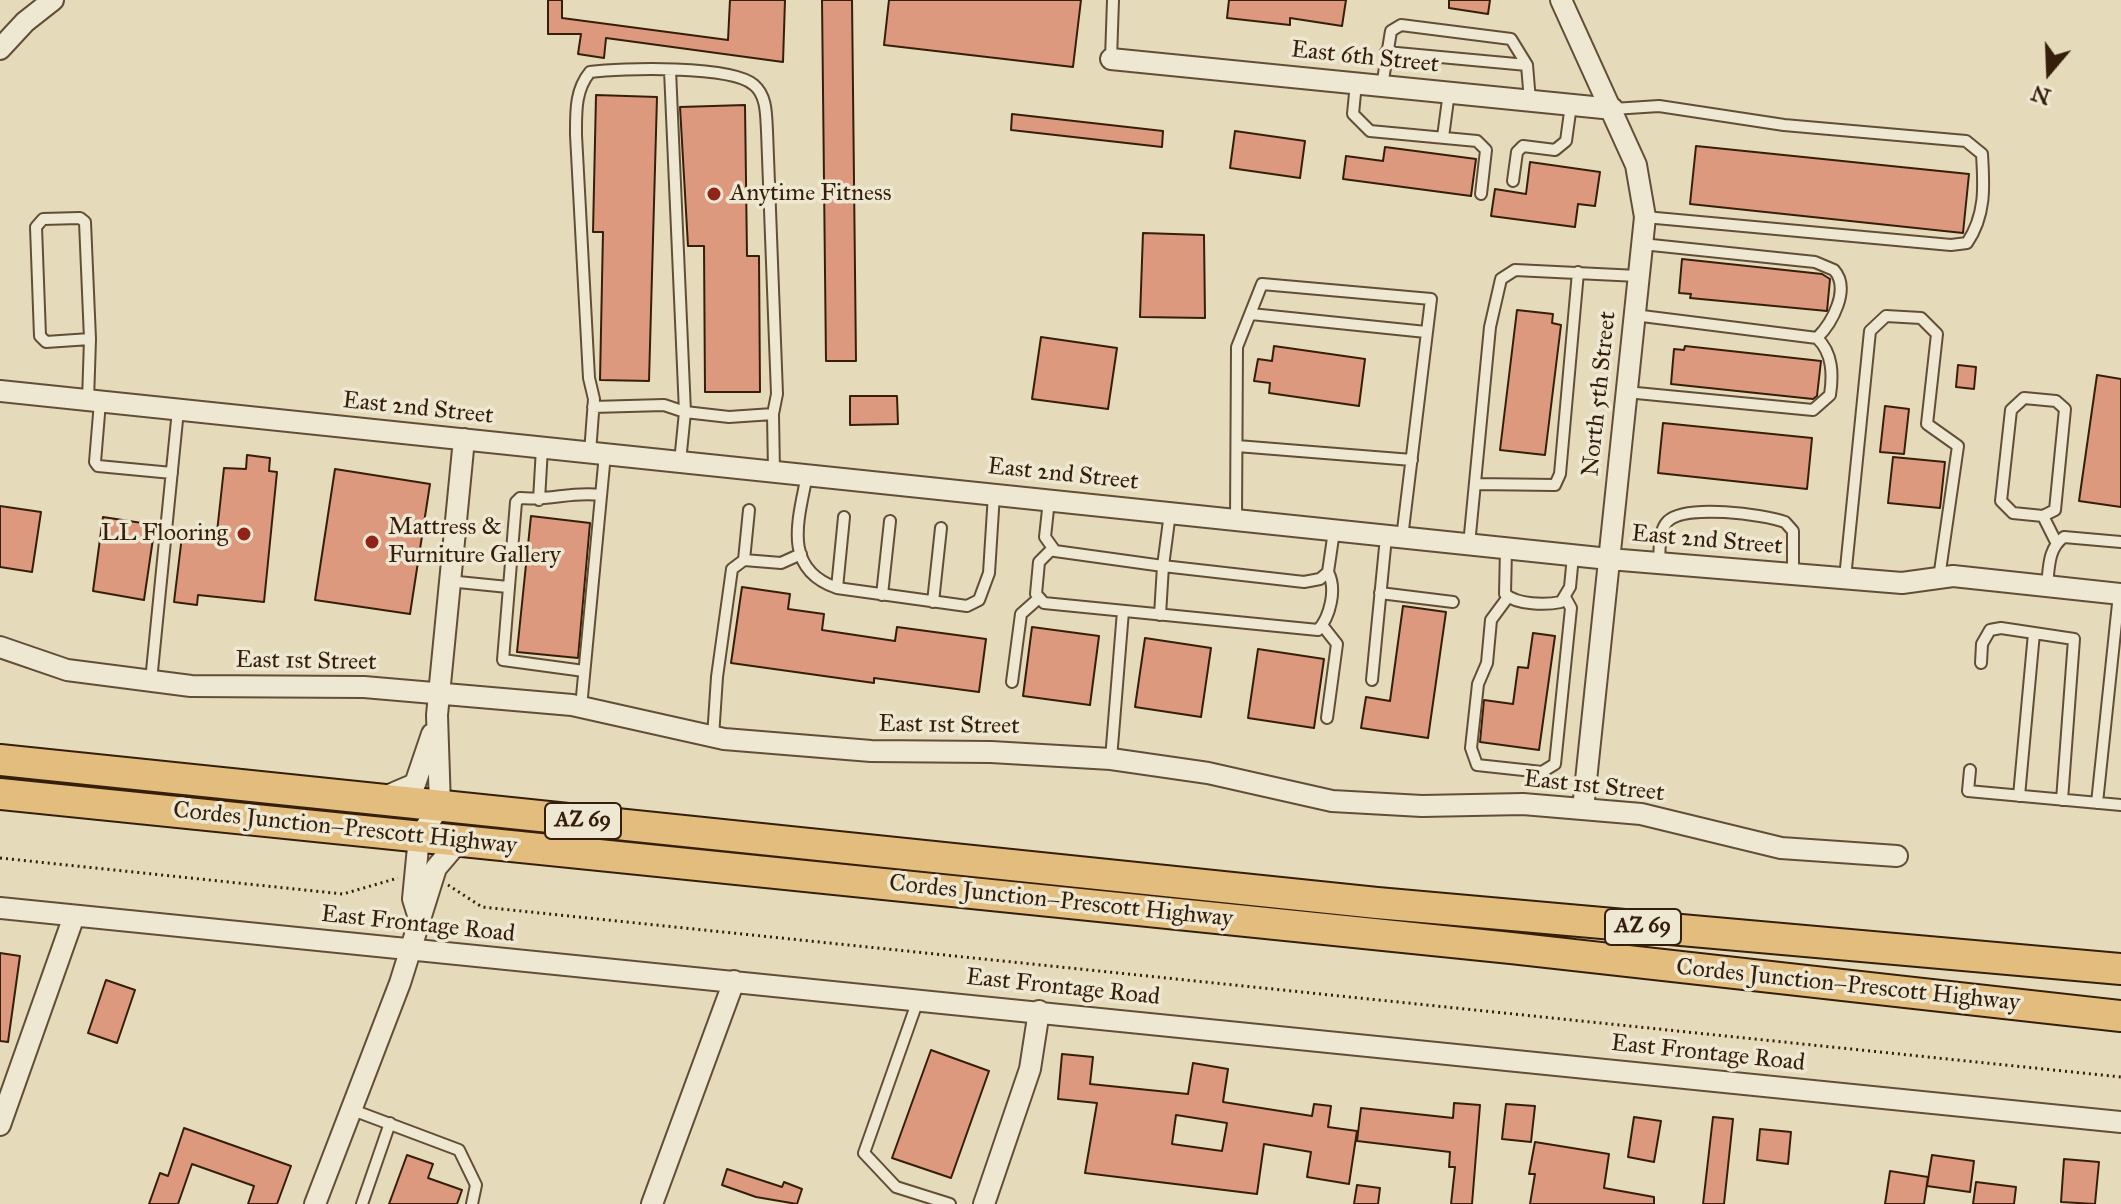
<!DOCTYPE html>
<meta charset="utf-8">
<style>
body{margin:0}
#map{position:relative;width:2121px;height:1204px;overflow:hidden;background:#e5daba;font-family:"IM FELL Great Primer",serif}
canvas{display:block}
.north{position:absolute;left:2009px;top:32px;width:80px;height:80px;-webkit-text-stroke:6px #eee7d2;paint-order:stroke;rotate:199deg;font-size:22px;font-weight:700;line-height:32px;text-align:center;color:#361f0a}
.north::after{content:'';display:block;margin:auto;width:28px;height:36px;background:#361f0a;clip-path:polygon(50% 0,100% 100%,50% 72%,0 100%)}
</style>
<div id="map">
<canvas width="2121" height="1204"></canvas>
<div class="north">N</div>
</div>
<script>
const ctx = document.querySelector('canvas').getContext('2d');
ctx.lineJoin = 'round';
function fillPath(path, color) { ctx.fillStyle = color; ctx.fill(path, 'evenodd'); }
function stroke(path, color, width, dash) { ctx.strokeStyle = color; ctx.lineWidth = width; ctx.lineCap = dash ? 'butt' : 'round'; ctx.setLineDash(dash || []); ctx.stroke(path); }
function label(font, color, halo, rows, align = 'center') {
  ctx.font = font + ' "IM FELL Great Primer",serif'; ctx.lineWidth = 7; ctx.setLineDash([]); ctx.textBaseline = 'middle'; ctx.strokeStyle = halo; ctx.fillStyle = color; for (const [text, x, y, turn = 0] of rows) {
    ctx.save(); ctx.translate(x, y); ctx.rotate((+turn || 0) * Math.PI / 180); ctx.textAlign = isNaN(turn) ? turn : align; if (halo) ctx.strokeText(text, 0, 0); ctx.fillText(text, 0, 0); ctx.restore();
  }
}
const building = new Path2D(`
 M548,0H562V18L728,40L730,0H785L783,62L606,38L604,58L578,54L581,34H548Z
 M822,0H852L856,361H826Z
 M889,0H1081L1073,67L884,45Z
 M1229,0H1346L1342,26L1290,18V25L1227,18Z
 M1449,0H1490L1488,14L1449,8Z
 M596,95L657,97L649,381L600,380L603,232H593Z
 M745,105L747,256H759L760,392H705L704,246H688L680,107Z
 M1012,114L1163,131L1162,147L1011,130Z
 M1235,131L1305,141L1300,178L1230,168Z
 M1696,146L1969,174L1963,233L1690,204Z
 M1385,147L1476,159L1471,196L1343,179L1346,156L1383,161Z
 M1530,162L1600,172L1595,206L1578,204L1575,227L1491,216L1495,189L1526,194Z
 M1143,233L1204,235L1205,318L1140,317Z
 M1682,259L1822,274L1830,279L1827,311L1690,298L1691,294L1679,293Z
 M1517,310L1553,314L1552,323L1561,325L1545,455L1500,450Z
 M1041,337L1117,348L1108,409L1032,399Z
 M1274,346L1365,359L1359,406L1269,393L1270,383L1254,381L1258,359L1272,361Z
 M1685,346L1821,361L1817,396L1813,399L1671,384L1674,349L1684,350Z
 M1958,365L1976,367L1974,389L1956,387Z
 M2097,375L2121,379V507L2079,501Z
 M850,396H897L898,424L850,425Z
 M1885,406L1909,409L1904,454L1880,452Z
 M1663,423L1812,438L1807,489L1658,473Z
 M247,455L270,458L269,471L277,472L264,602L198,595L197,605L174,602L183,528L217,532L224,468L246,469Z
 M1893,457L1945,462L1940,508L1888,503Z
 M335,469L430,484L410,614L315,600Z
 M0,506L41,512L32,572L0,567Z
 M531,516L590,523L578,658L517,652Z
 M103,517L155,525L144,600L93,591Z
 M742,587L790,594L788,609L824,614L822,630L895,641L897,627L986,639L979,692L874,678V683L731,663Z
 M1403,606L1446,612L1428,738L1361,728L1366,697L1390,701Z
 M1032,627L1099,636L1090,705L1023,696Z
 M1533,633L1555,636L1539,750L1480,742L1484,700L1513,704L1518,667L1528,668Z
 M1145,638L1211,648L1201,717L1135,707Z
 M1258,649L1324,659L1314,728L1248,718Z
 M0,953L20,956L8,1042L0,1041Z
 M106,980L135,990L117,1043L88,1033Z
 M931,1050L989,1071L951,1178L892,1158Z
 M1062,1054L1093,1057L1090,1084L1188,1094L1193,1063L1228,1069L1223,1102L1312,1116L1314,1104L1331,1106L1328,1127L1357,1131L1349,1184L1307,1177L1311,1152L1264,1144L1257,1194L1085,1173L1097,1103L1058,1099ZM1176,1115L1227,1123L1222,1151L1172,1144Z
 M1454,1103L1480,1105L1472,1204H1451L1455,1167H1449L1450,1152L1357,1141L1361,1108L1453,1118Z
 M1506,1104L1535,1106L1531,1142L1502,1139Z
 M1634,1117L1661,1121L1654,1162L1628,1157Z
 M1713,1117L1733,1119L1724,1204H1703Z
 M184,1128L291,1166L277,1204H248L254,1186L192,1164L178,1204H149L160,1173L168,1176Z
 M1760,1129L1791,1132L1788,1164L1757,1160Z
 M1535,1142L1609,1154L1604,1188L1654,1197V1204H1530L1535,1174H1529Z
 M407,1155L433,1164L428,1178L462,1190L457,1204H389Z
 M1932,1155L1974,1161L1970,1192L1927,1186Z
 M2064,1159L2099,1162L2095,1204L2061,1202Z
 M727,1169L782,1187L784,1182L802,1189L797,1204L756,1197L722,1185Z
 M1890,1171L1928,1177L1924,1204H1885Z
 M1976,1182L2016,1187L2014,1204H1973Z
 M1357,1185L1380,1188L1378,1204H1354Z`);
const path = new Path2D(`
 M0,858L343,894L398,878
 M448,885L482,907L2121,1077`);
const service = new Path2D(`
 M1386,52L1527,65
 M1111,59L1113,0
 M670,70L685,412L680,462
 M1356,83L1353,114L1370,131L1477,141L1486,150L1481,194
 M1382,86L1391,31L1401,25L1511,39L1527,65L1530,101
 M1613,109L1659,106L1784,125L1966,141L1982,154C1984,186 1986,215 1967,243L1951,245L1645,217
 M1443,137L1449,92
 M1513,181L1517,152L1523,146L1555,150L1566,141L1571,105
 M1642,244L1815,262L1834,270C1851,289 1832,323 1817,338
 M1251,314L1426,332
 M1626,392L1813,410L1830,395C1833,375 1833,353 1817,338L1634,315
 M88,401L90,339L85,222L80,218L43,219L36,227L40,336L46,342L90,339
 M100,402L95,462L98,466L172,473
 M593,407L664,405L685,412L729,417L773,414
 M1237,446L1412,460
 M590,453L594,399L589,378L576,135C576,112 575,90 590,72C621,68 732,65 754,85C767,96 766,115 767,131L777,394L773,414L774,472
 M807,475C798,521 782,569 837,588L967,606L979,600L989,573L994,494
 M1476,484L1555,485L1560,474L1578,272
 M539,500L542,448
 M1049,500L1045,537L1055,551L1163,566L1160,615
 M1170,513L1163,566L1304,582L1320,579L1328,572L1334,531
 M2043,516L2055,510L2065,409L2056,401L2024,398L2011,410L2001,501L2013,513L2043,516L2056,542
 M1236,519L1237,347L1262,284L1431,299L1402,538
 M1469,545L1490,327L1501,279L1515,270L1638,276
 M1052,549L1039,562L1036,594L1044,603L1318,630C1330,617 1337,589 1328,572
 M1506,549L1505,594C1517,605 1546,605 1561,602L1570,587L1573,556
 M744,560L749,510
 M1659,563C1660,550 1658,531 1668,521C1686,504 1763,514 1785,522L1793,531V574
 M1845,578L1870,331L1886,316L1921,318L1937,334L1927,424L1958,446L1939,578
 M448,581L508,587
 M2047,586C2049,568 2048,548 2064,537L2121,542
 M837,588L844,517
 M1380,593L1453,602
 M882,595L890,521
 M1508,597L1491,620L1487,663L1478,684L1471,748L1477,765L1542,772L1555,764L1571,608L1565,597
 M933,602L941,528
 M1322,625L1337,644L1327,718
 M1981,663L1982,644L1990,630L2001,628L2074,639L2062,800
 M584,671L503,660L516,502L520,498C552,501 570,491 601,495
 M1372,680L1386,537
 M151,681L178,410
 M1012,682L1021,614L1039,598
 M581,707L605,454
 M713,737L717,677L732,569L744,560L781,563L801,554
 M1111,759L1123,611
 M1970,770L1968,791L2121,805
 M2019,796L2034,633
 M2097,803L2119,594
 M918,1000L864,1153L896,1187L950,1204
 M350,1109L459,1150L476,1185L472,1204
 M362,1204L390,1123`);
const minor = new Path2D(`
 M1561,0L1636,165L1645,217L1583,809
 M0,49L25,22L53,0
 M1111,59L1613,109
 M0,391L1609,559L1902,583L1953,576L2121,594
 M0,647L67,670L191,686L364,687L572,705L724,739L871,751L991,752L1111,759L1208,773L1332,801L1422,806L1523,804L1641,814L1781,848L1897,856
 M387,796L415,784L432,734
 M0,908L2121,1122
 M418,915L413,899L419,837L440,806L437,715L464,439
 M0,1125L74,916
 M315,1204L400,983L436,868L459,841
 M652,1204L734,981
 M984,1204L1030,1069L1039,1011`);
const primary = new Path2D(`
 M0,760L1377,903L2121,969
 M0,794L1511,948L2121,1016`);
const markers = [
 [714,194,8,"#8f2418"],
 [244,534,8,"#8f2418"],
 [372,542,8,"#8f2418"]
];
const shields = [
 [583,821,76],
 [1643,927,76]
];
const shieldNames = [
 ["AZ 69",583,821],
 ["AZ 69",1643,927]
];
const streetNames = [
 ["East 6th Street",1365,58,6],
 ["North 5th Street",1600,394,-84],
 ["East 2nd Street",418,409,6],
 ["East 2nd Street",1063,475,6],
 ["East 2nd Street",1707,541,5],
 ["East 1st Street",306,662,1],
 ["East 1st Street",949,726,1],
 ["East 1st Street",1594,787,6],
 ["Cordes Junction–Prescott Highway",345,829,6],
 ["Cordes Junction–Prescott Highway",1061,902,6],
 ["East Frontage Road",418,925,6],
 ["Cordes Junction–Prescott Highway",1848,986,6],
 ["East Frontage Road",1063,988,6],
 ["East Frontage Road",1708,1054,6]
];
const poiNames = [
 ["Anytime Fitness",730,194],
 ["Mattress &",388,528],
 ["Furniture Gallery",388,556],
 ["LL Flooring",228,534,"right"]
];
fillPath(building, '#dc997e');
stroke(building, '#361f0a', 2);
stroke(service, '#624e36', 14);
stroke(minor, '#624e36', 24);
stroke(primary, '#361f0a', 34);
stroke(path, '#361f0a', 3, [2, 4]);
stroke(service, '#eee7d2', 10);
stroke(minor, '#eee7d2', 20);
stroke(primary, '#e2bd7d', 30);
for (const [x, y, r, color] of markers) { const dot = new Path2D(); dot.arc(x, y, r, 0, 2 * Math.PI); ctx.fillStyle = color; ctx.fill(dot); stroke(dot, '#eee7d2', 3); }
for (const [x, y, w] of shields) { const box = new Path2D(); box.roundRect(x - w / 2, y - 18, w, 36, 6); ctx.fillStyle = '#eee7d2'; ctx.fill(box); stroke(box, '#361f0a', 2); }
label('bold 22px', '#361f0a', null, shieldNames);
label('24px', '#361f0a', '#eee7d2', streetNames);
label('24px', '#361f0a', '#eee7d2', poiNames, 'left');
</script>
